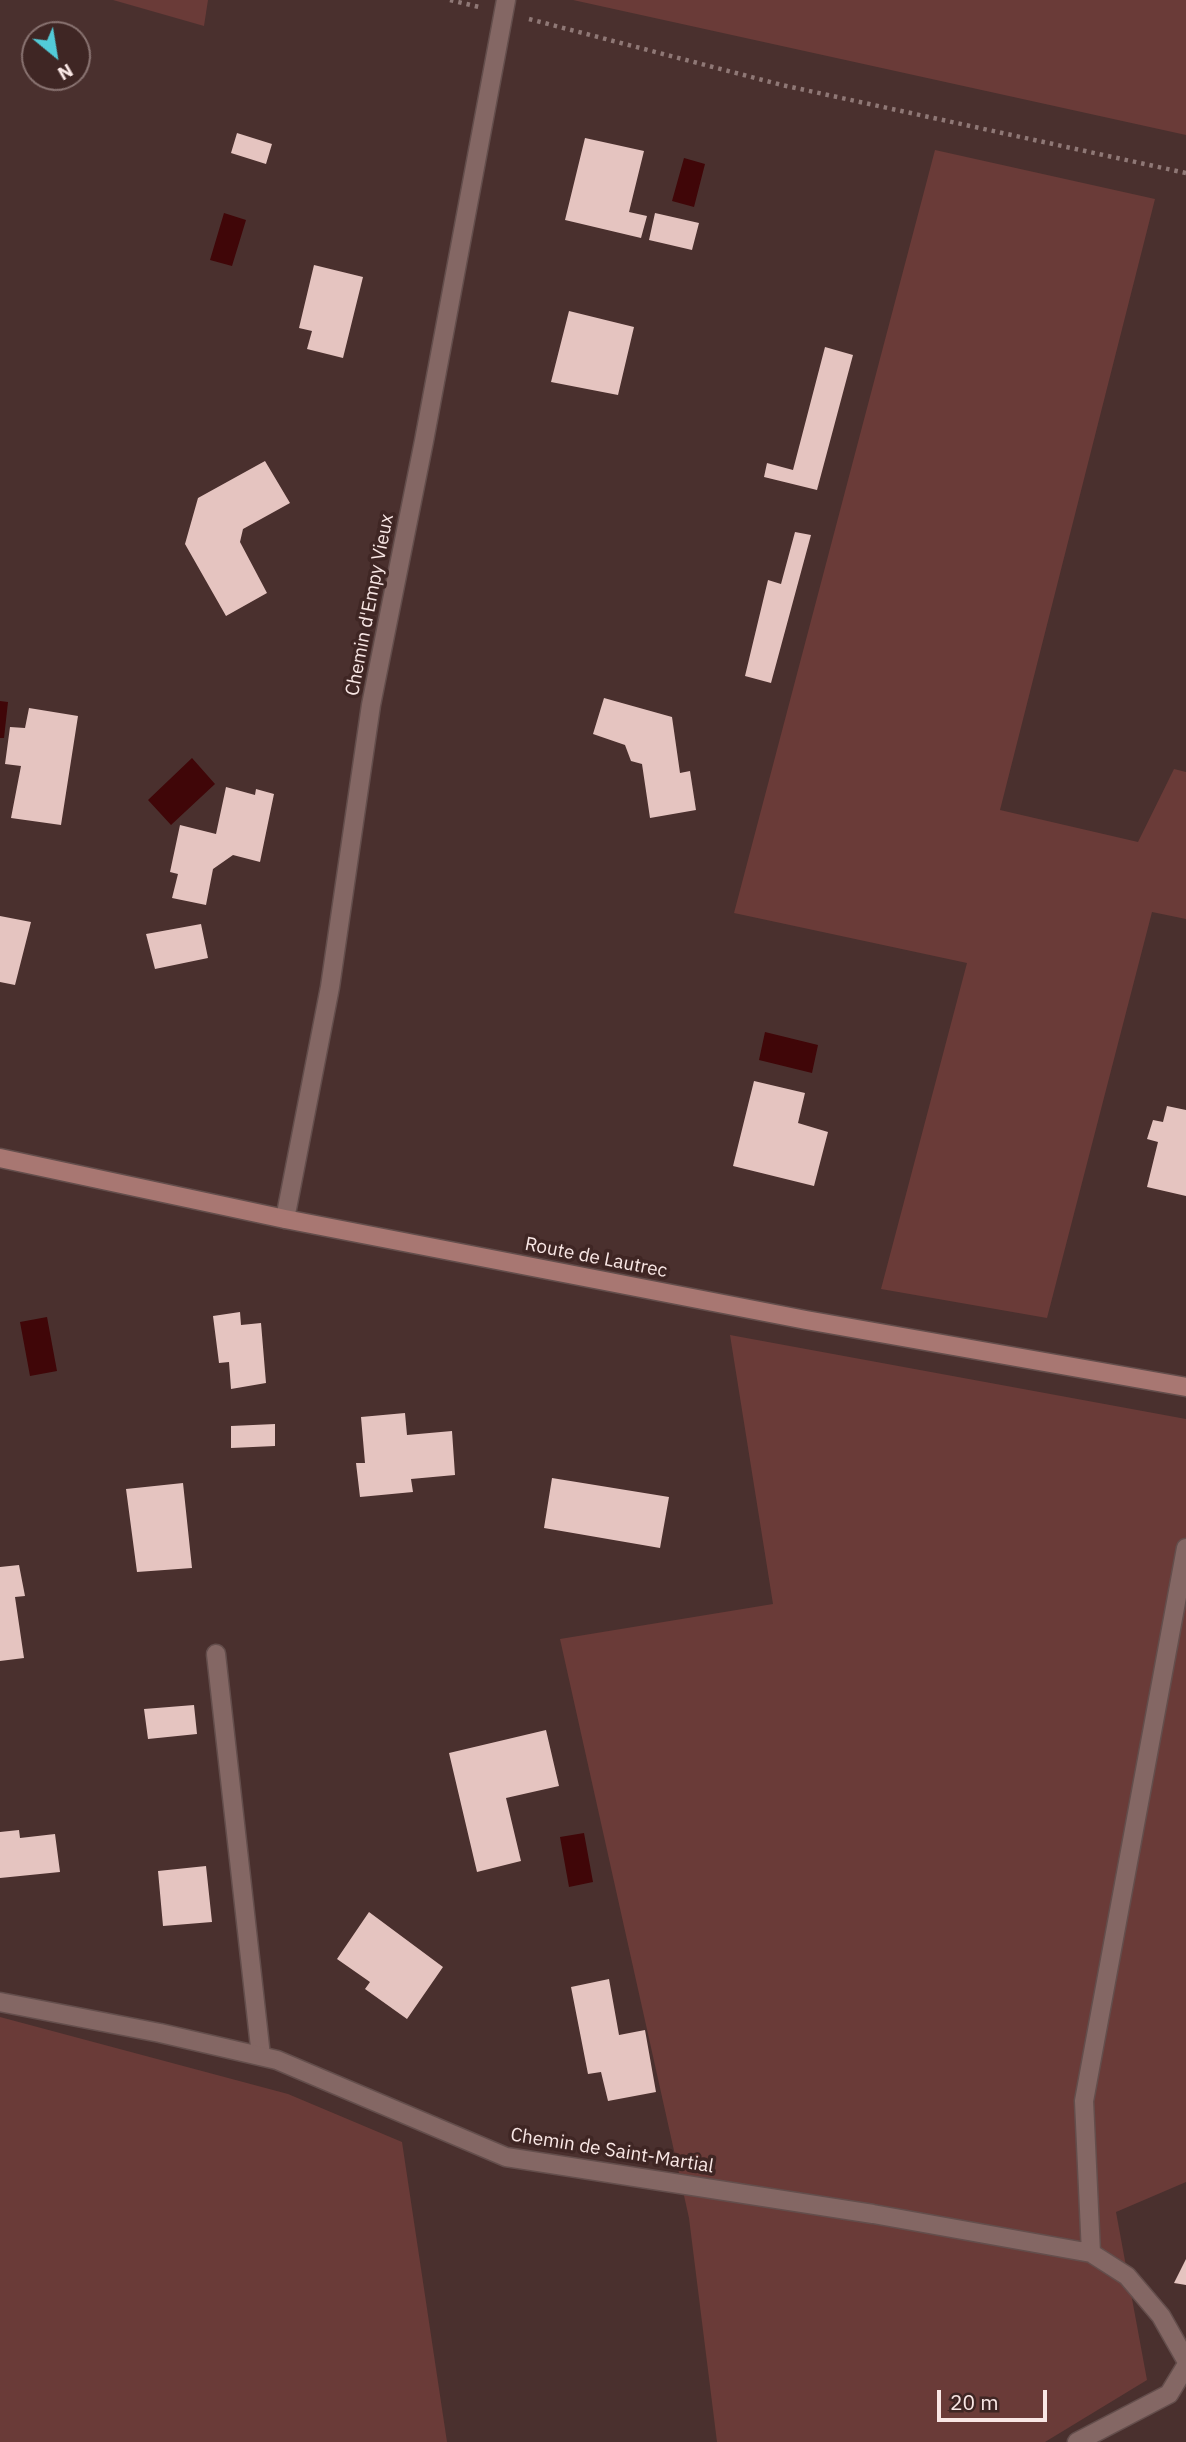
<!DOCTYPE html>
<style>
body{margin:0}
#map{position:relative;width:1186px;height:2442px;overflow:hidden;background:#4a302e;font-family:"IBM Plex Sans",sans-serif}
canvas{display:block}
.north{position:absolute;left:21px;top:21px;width:70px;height:70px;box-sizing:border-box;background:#3f2624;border:2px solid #897371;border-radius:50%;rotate:150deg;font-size:19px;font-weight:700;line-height:28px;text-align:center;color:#f9e7e5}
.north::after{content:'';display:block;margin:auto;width:24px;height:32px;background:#52cbd8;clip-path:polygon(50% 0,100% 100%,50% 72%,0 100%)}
.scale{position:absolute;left:937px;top:2390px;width:110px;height:32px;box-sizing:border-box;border:4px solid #f9e7e5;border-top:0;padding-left:9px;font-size:21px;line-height:24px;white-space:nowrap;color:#f9e7e5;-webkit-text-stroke:5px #3f2624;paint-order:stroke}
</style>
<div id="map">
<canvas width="1186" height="2442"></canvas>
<div class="north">N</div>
<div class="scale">20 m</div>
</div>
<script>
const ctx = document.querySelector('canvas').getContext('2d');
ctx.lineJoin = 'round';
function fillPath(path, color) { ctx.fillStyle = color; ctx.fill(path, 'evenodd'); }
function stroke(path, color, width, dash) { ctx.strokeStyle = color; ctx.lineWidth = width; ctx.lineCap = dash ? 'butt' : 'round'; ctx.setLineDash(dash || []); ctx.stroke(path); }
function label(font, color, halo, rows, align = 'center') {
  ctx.font = font + ' "IBM Plex Sans",sans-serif'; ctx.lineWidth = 7; ctx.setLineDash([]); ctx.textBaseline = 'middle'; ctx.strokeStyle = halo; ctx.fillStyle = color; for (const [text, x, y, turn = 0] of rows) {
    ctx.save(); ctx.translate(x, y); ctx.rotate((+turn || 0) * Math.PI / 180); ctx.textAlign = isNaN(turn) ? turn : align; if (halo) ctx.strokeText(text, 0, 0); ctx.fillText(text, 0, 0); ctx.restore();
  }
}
const green = new Path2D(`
 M113,0H208L204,26Z
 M573,0H1186V135Z
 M935,150L1155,199L1000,810L1138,842L1174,769L1186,772V919L1152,912L1047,1318L881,1289L967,963L734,913Z
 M730,1335L1186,1419V2182L1116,2212L1147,2380L1045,2442H717L689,2218L560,1639L773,1604Z
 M0,2017L288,2094L402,2142L447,2442H0Z`);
const water = new Path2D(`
 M684,158L705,164L694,207L672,201Z
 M224,213L246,220L232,266L210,260Z
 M0,701L8,702L4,738H0Z
 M192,758L215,784L171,825L148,800Z
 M765,1032L818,1045L812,1073L759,1060Z
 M47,1317L57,1371L30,1376L20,1322Z
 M584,1833L593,1882L569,1887L560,1837Z`);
const building = new Path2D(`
 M237,133L272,144L266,164L231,153Z
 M585,138L644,151L629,212L647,216L641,238L565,220Z
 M655,213L699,223L692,250L649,240Z
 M314,265L363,277L343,358L307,349L312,331L299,328Z
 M569,311L634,327L618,395L551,382Z
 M825,347L853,355L817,490L764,477L767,463L793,470Z
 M265,461L290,503L243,529L240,542L267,593L226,616L185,544L198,498Z
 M795,532L811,535L771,683L745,676L768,580L781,584Z
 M604,698L672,717L680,773L690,771L696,810L650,818L642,764L631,761L625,745L593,734Z
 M29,708L78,716L61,825L11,818L21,766L5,764L10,727L25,728Z
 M226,787L255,795L256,789L274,794L260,862L233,855L213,869L206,905L172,898L178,874L170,872L180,825L216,834Z
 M0,916L31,922L15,985L0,982Z
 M201,924L208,958L155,969L146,934Z
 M754,1081L805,1093L798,1123L828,1132L814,1186L733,1166Z
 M1167,1106L1186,1110V1196L1147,1187L1158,1142L1147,1139L1153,1120L1163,1122Z
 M240,1312L241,1325L261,1323L266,1383L231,1389L229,1362L219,1363L213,1316Z
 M405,1413L407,1435L452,1431L455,1475L411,1479L413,1492L360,1497L356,1463H365L361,1417Z
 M275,1424V1446L231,1448V1426Z
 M552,1478L669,1497L660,1548L544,1528Z
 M183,1483L192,1568L137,1572L126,1489Z
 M19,1565L25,1596L15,1597L24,1658L0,1661V1567Z
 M194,1705L197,1734L148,1739L144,1709Z
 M546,1730L559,1786L506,1798L521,1861L477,1872L449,1753Z
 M19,1830L20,1838L55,1834L60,1872L0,1878V1832Z
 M206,1866L212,1922L163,1926L158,1871Z
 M369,1912L443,1967L407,2019L365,1989L370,1982L337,1959Z
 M609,1979L619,2035L645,2030L656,2092L608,2101L601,2072L588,2074L571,1987Z
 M1186,2259V2285L1174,2283Z`);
const path = new Path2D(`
 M450,0L479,7
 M529,19L782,85L1186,173`);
const lane = new Path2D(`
 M216,1654L261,2056`);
const street = new Path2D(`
 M285,1219L330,987L371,705L424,441L506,0
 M0,2002L160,2033L277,2060L506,2157L873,2214L1091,2253L1127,2276L1161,2316L1186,2360
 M1091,2253L1084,2101L1186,1548
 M1077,2442L1169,2394L1186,2366`);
const secondary = new Path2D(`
 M0,1158L285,1219L806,1320L1186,1387`);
const streetNames = [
 ["Chemin d'Empy Vieux",370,605,-79],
 ["Route de Lautrec",596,1258,11],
 ["Chemin de Saint-Martial",612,2151,9]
];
fillPath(green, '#6a3b38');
fillPath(water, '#400608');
fillPath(building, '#e5c4c0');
stroke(lane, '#644e4c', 21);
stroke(street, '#644e4c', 21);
stroke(secondary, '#644e4c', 21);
stroke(path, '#8f7876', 4.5, [3.5, 5]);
stroke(lane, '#846764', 18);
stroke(street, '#846764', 18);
stroke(secondary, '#a87772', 18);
label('19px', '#f9e7e5', '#3f2624', streetNames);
</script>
